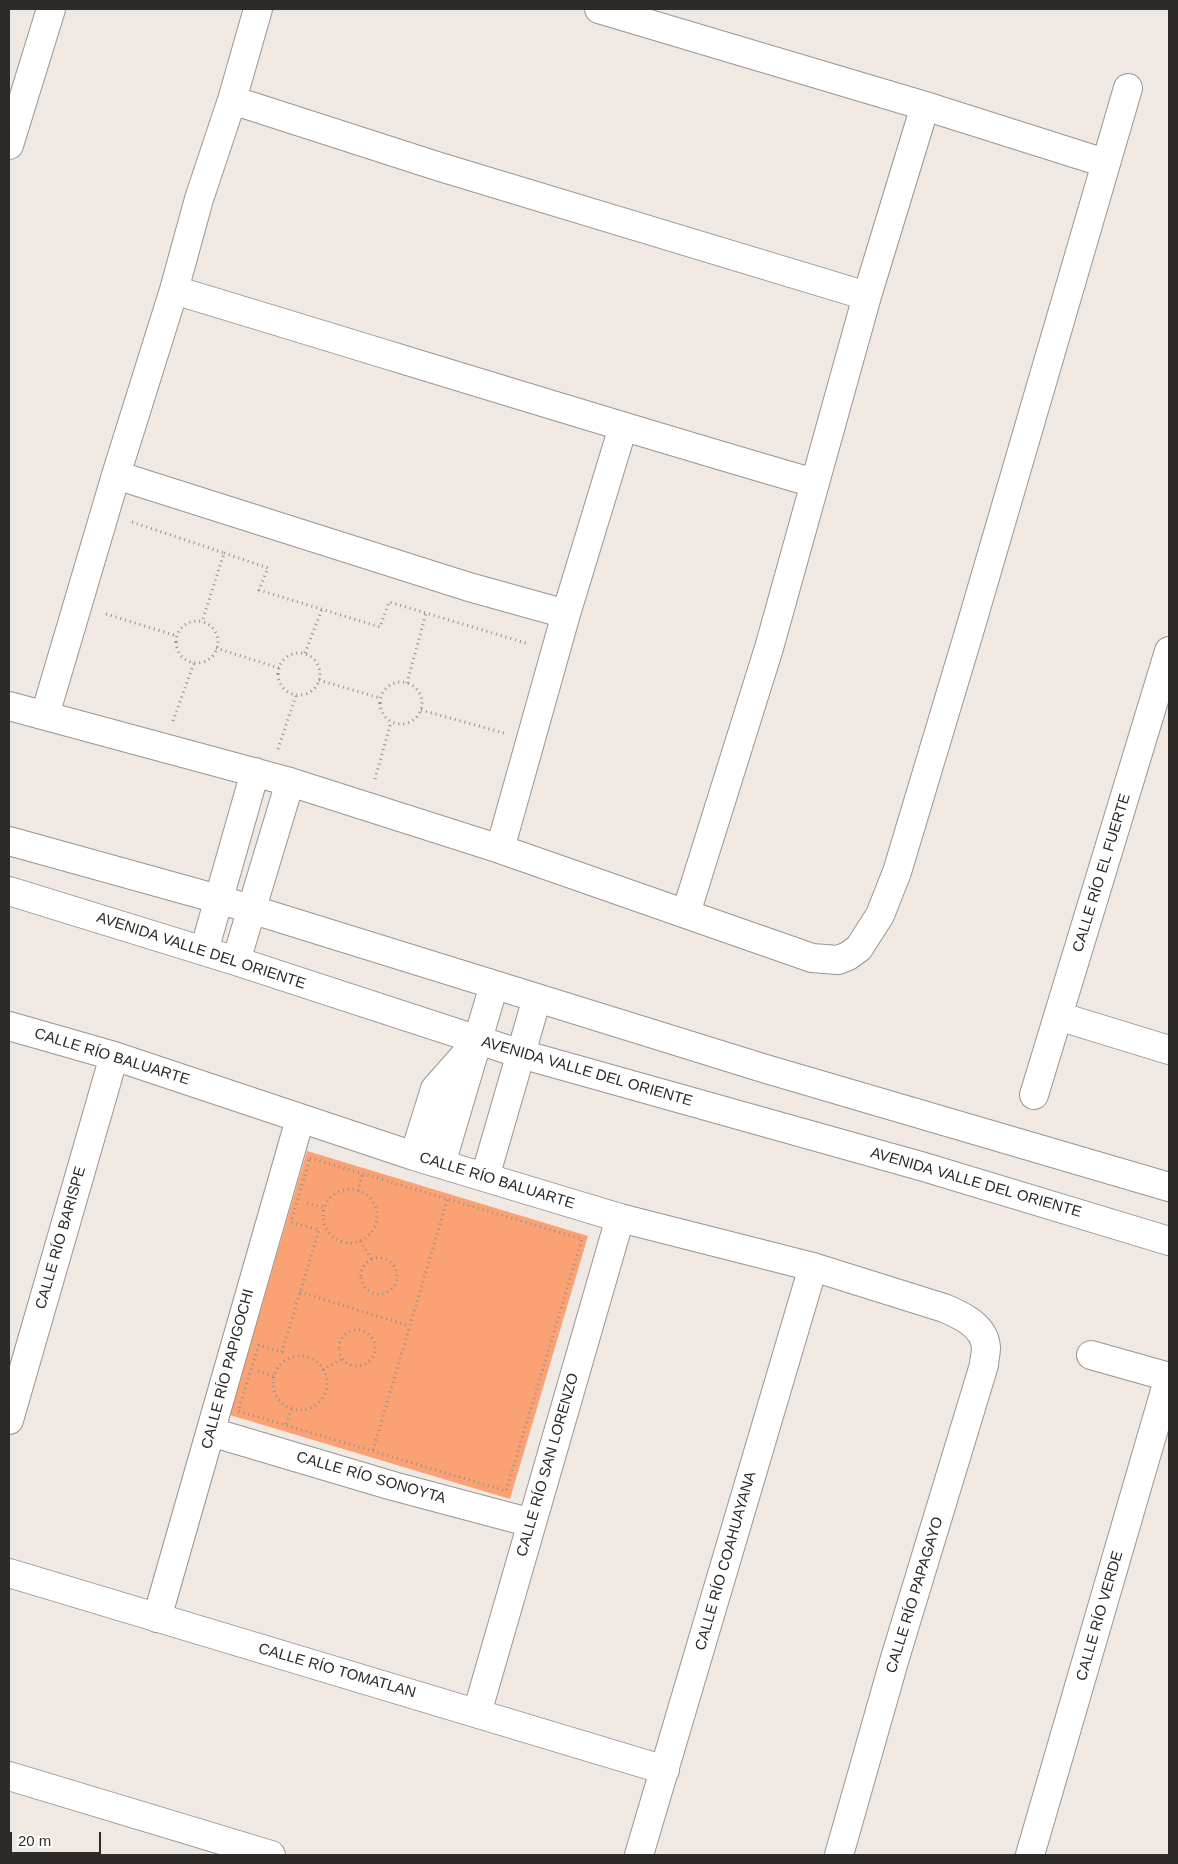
<!DOCTYPE html>
<meta charset="utf-8">
<style>
body{margin:0}
#map{position:relative;width:1178px;height:1864px;overflow:hidden;background:#f0e8e3;font-family:Arial,sans-serif}
canvas{display:block}
.frame{position:absolute;inset:0;border:10px solid #2d2a28;pointer-events:none}
.scale{position:absolute;left:10px;top:1832px;width:91px;height:22px;box-sizing:border-box;border:2px solid #2d2a28;border-top:0;padding-left:6px;font-size:15px;line-height:18px;white-space:nowrap;color:#2d2a28;-webkit-text-stroke:4px #fff;paint-order:stroke}
</style>
<div id="map">
<canvas width="1178" height="1864"></canvas>
<div class="frame"></div>
<div class="scale">20 m</div>
</div>
<script>
const ctx = document.querySelector('canvas').getContext('2d');
ctx.lineJoin = 'round';
function fillPath(path, color) { ctx.fillStyle = color; ctx.fill(path, 'evenodd'); }
function stroke(path, color, width, dash) { ctx.strokeStyle = color; ctx.lineWidth = width; ctx.lineCap = dash ? 'butt' : 'round'; ctx.setLineDash(dash || []); ctx.stroke(path); }
function label(font, color, halo, rows, align = 'center') {
  ctx.font = font + ' Arial,sans-serif'; ctx.lineWidth = 4.5; ctx.setLineDash([]); ctx.textBaseline = 'middle'; ctx.strokeStyle = halo; ctx.fillStyle = color; for (const [text, x, y, turn = 0] of rows) {
    ctx.save(); ctx.translate(x, y); ctx.rotate((+turn || 0) * Math.PI / 180); ctx.textAlign = isNaN(turn) ? turn : align; if (halo) ctx.strokeText(text, 0, 0); ctx.fillText(text, 0, 0); ctx.restore();
  }
}
const green = new Path2D(`
 M307,1151L588,1236L510,1499L230,1415Z`);
const path = new Path2D(`
 M132,522L224,553L202,622
 M224,553L268,568L259,590L380,627L389,602L529,644
 M106,614L177,636
 M176 642a21 21 0 1 1 42 0a21 21 0 1 1-42 0Z
 M216,648L279,668
 M305,653L322,609
 M278 674a21 21 0 1 1 42 0a21 21 0 1 1-42 0Z
 M319,680L380,698
 M380 703a21 21 0 1 1 42 0a21 21 0 1 1-42 0Z
 M407,683L426,613
 M421,710L504,733
 M173,721L194,663
 M278,749L296,695
 M375,779L391,722
 M310,1158L582,1239L506,1491L238,1411L259,1345L282,1352L319,1230L291,1222Z
 M323 1216a27 27 0 1 1 54 0a27 27 0 1 1-54 0Z
 M358,1191L363,1172
 M307,1203L325,1208
 M360,1241L372,1260
 M361 1276a18 18 0 1 1 36 0a18 18 0 1 1-36 0Z
 M300,1292L409,1326
 M339 1348a18 18 0 1 1 36 0a18 18 0 1 1-36 0Z
 M273 1383a27 27 0 1 1 54 0a27 27 0 1 1-54 0Z
 M323,1370L342,1359
 M258,1371L274,1376
 M286,1424L292,1408
 M373,1450L448,1197`);
const minor = new Path2D(`
 M599,9L925,106L1105,163
 M232,100L440,167L867,296
 M9,145L51,9
 M174,290C387,354 600,421 814,483
 M116,475L469,587L566,614
 M9,706L290,782L500,849L812,958L838,960L848,956L859,948L880,915L897,872L970,629L1128,88
 M45,715L116,475L174,290L199,199L232,100L258,9
 M9,841L218,899L766,1069L1169,1187
 M500,849L566,614L623,427
 M9,891L236,961L521,1054L924,1167L1169,1241
 M686,913L769,648L867,296L925,106
 M204,951L255,772
 M236,961L290,782
 M1058,1016L1169,1050
 M9,1026L114,1056L414,1156L620,1218L813,1267L944,1308C961,1315 985,1326 986,1348C986,1354 984,1360 984,1365L895,1658L839,1855
 M1034,1095L1169,651
 M414,1156L435,1089L472,1047
 M441,1164L494,985
 M485,1177L537,998
 M1091,1355L1169,1377
 M9,1420L114,1056
 M211,1432L393,1486L532,1523
 M9,1573L665,1770
 M157,1618L300,1119
 M477,1713L620,1218
 M9,1776L271,1855
 M639,1855L813,1267
 M1030,1855L1169,1377`);
const streetNames = [
 ["CALLE RÍO EL FUERTE",1102,873,-73],
 ["AVENIDA VALLE DEL ORIENTE",201,951,18],
 ["CALLE RÍO BALUARTE",112,1057,17],
 ["AVENIDA VALLE DEL ORIENTE",587,1072,16],
 ["CALLE RÍO BALUARTE",497,1181,17],
 ["AVENIDA VALLE DEL ORIENTE",976,1183,16],
 ["CALLE RÍO BARISPE",61,1238,-74],
 ["CALLE RÍO PAPIGOCHI",228,1369,-75],
 ["CALLE RÍO SAN LORENZO",548,1465,-74],
 ["CALLE RÍO SONOYTA",371,1478,16],
 ["CALLE RÍO COAHUAYANA",726,1561,-74],
 ["CALLE RÍO PAPAGAYO",915,1595,-73],
 ["CALLE RÍO VERDE",1100,1616,-74],
 ["CALLE RÍO TOMATLAN",337,1671,16]
];
fillPath(green, '#faa273');
stroke(minor, '#9c9490', 30);
stroke(path, '#958f8c', 3, [1, 4]);
stroke(minor, '#fff', 28);
label('15px', '#2d2a28', '#fff', streetNames);
</script>
